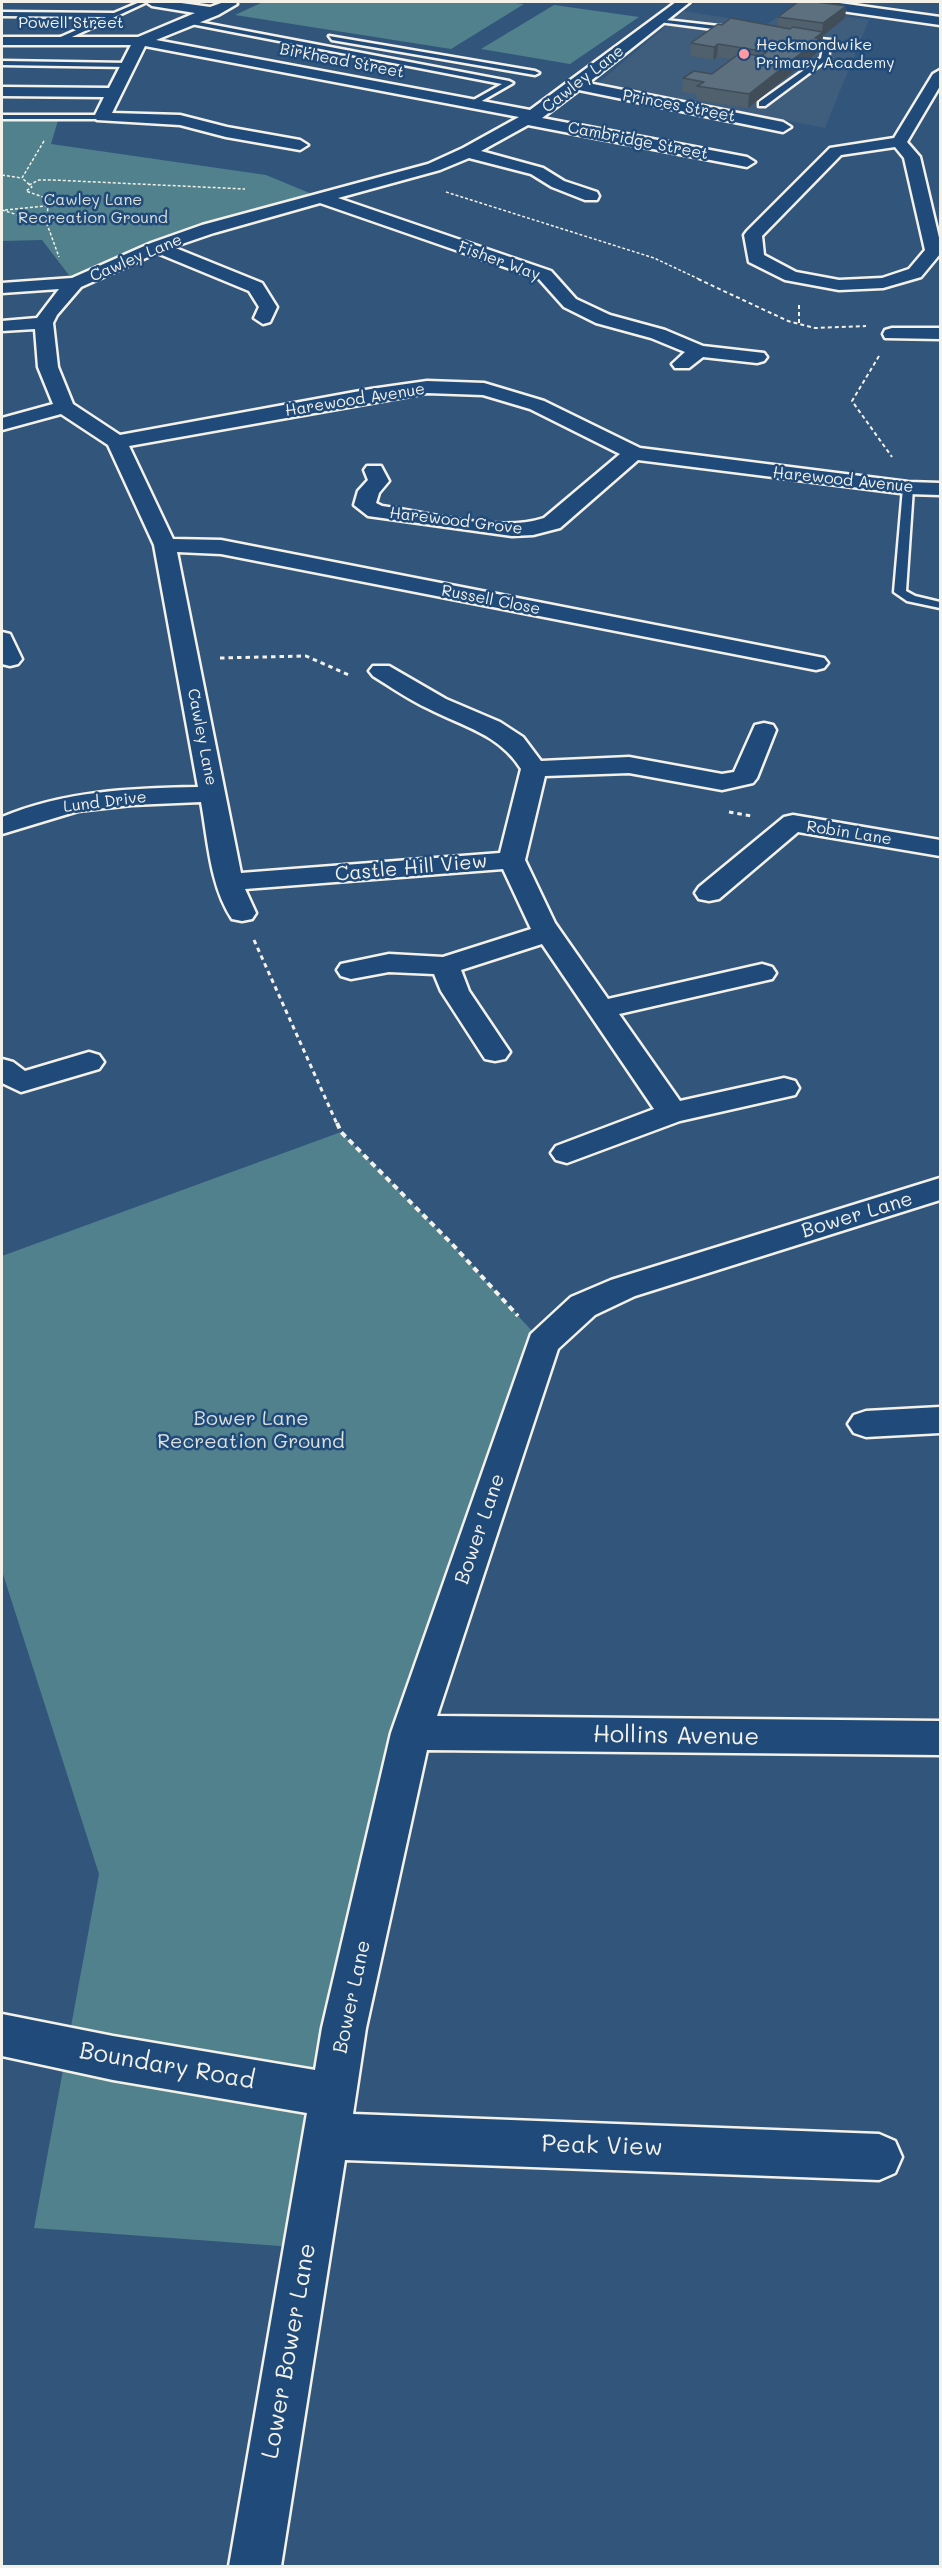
<!DOCTYPE html>
<style>
body{margin:0}
#map{position:relative;width:942px;height:2568px;overflow:hidden;background:#32557c;font-family:Mali,sans-serif}
canvas{display:block}
.frame{position:absolute;inset:0;border:3px solid #f4f1e8;pointer-events:none}
</style>
<div id="map">
<canvas width="942" height="2568"></canvas>
<div class="frame"></div>
</div>
<script>
const ctx = document.querySelector('canvas').getContext('2d');
ctx.lineJoin = 'round';
function fillPath(path, color) { ctx.fillStyle = color; ctx.fill(path, 'evenodd'); }
function stroke(path, color, width, dash) { ctx.strokeStyle = color; ctx.lineWidth = width; ctx.lineCap = dash ? 'butt' : 'round'; ctx.setLineDash(dash || []); ctx.stroke(path); }
function label(font, color, halo, rows, align = 'center') {
  ctx.font = font + ' Mali,sans-serif'; ctx.lineWidth = 5; ctx.setLineDash([]); ctx.textBaseline = 'middle'; ctx.strokeStyle = halo; ctx.fillStyle = color; for (const [text, x, y, turn = 0] of rows) {
    ctx.save(); ctx.translate(x, y); ctx.rotate((+turn || 0) * Math.PI / 180); ctx.textAlign = isNaN(turn) ? turn : align; if (halo) ctx.strokeText(text, 0, 0); ctx.fillText(text, 0, 0); ctx.restore();
  }
}
const built = new Path2D(`
 M790,8L869,20L825,128L597,84L684,11L767,24Z`);
const green = new Path2D(`
 M263,2H506L524,4L451,49L235,15Z
 M554,5L639,17L570,64L481,49Z
 M2,117H59L51,144L266,175L324,199L208,229L75,283L42,240L2,241Z
 M341,1132L453,1245L543,1343L411,1733L307,2248L34,2228L99,1874L2,1571V1256Z`);
const pathFar3 = new Path2D(`
 M44,141L22,178L32,187L26,191L43,197L48,202L47,224L59,257
 M2,175L22,178
 M29,185L39,180H53L245,189
 M446,192L654,258L701,280
 M2,210L47,224
 M5,210L46,206`);
const pathFar2 = new Path2D(`
 M698,279L788,321L815,328L866,326
 M799,305V324
 M879,356L852,401L892,457`);
const pathFar1 = new Path2D(`
 M220,658L306,656L349,675
 M729,812L751,816
 M254,940L337,1124`);
const path = new Path2D(`
 M337,1123L341,1132L453,1245L518,1316`);
const service = new Path2D(`
 M140,2H147L59,43L56,39L106,17L2,16V12L114,13Z
 M657,19L736,28L740,30L736,32L659,22Z
 M188,20L509,81L513,83L473,106L470,102L502,84L186,23Z
 M329,36L535,71L539,73L535,75L332,40Z
 M797,37L831,40L828,59L765,106H759V102L821,58L824,44L800,41Z
 M2,61L128,63L132,65L128,67L2,65Z
 M2,115H102L106,117L102,119H2Z
 M908,485L913,488L906,591L915,596L940,602V608L907,601L894,592L903,488Z`);
const minor = new Path2D(`
 M146,2H174L210,7L224,2H235L237,4L218,15L156,40L530,110L676,2H690L588,83L783,122L791,127L783,132L579,90L542,118L747,157L755,162L747,167L528,125L481,151L543,168L564,181L597,192L599,196L597,200H585L552,187L531,174L469,158L440,170L338,198L551,271L576,299L610,315L665,330L703,346L764,353L767,357L764,361L757,363L703,357L689,368H675L672,364L685,352L651,338L596,323L564,307L539,279L320,203L214,233L173,247L262,283L277,307L270,322L263,324L254,318L259,307L249,291L157,253L81,287L57,315L53,323L58,367L73,404L120,435L371,389L427,381L484,383L544,401L640,448L908,482L940,483V495L908,494L638,460L560,528L533,535L512,536L368,516L354,505L358,491L368,480L364,470L367,466H381L389,481L379,493L376,503L382,506C429,513 499,533 544,518L620,454L530,409L483,395L427,393L129,446L173,539L221,540L824,658L828,663L824,668L816,670L221,554L177,552L241,873L500,853L521,769C499,734 464,727 429,709C409,700 391,687 373,676L369,671L373,666H389L446,699L500,722L523,737L541,761L629,757L722,774L734,772L755,725L764,723L773,725L776,730L757,778L753,783L722,790L629,773L545,776L525,860L555,923L608,999L762,964L772,967L776,973L772,979L619,1014L680,1101L784,1078L795,1081L799,1088L795,1095L680,1121L567,1163L556,1160L551,1153L556,1146L654,1109L542,944L461,970L469,991L510,1052L505,1059L495,1061L485,1059L441,991L434,974L389,972L351,979L341,976L337,970L341,964L389,954L443,957L531,929L503,869L245,889L256,913L252,919L242,921L232,919C210,886 208,840 201,802L132,805L78,811L2,834V817C64,791 131,788 198,787L154,545L108,445L61,414L2,430V418L53,404L38,367L35,329L2,331V321L37,318L59,289L2,293V283L72,278L151,243L202,225L428,164L463,148L519,117L145,46L112,113L180,115L227,127L300,140L308,145L300,150L226,137L180,125L97,120L94,117L104,97L2,96V87L109,88L131,45H2V37H138L195,13L152,6Z
 M940,70V86L907,142L920,157L940,242V254L921,277L883,288L839,290L785,280L749,262L744,235L747,231L830,148L894,138L933,74ZM895,147L904,158L925,250L909,269L882,278L839,280L796,272L764,255L762,236L841,155Z
 M892,328H940V339L885,338L883,334L885,330Z
 M2,632L10,634L22,659L18,664L10,666L2,664Z
 M793,815L940,840V856L798,832L719,899L709,901L699,899L695,893L699,887L784,817Z
 M89,1052L99,1055L104,1062L99,1069L21,1092L2,1083V1059L13,1062L25,1071Z
 M940,1178V1200L635,1296L595,1315L558,1349L437,1716L940,1721V1755L427,1750L366,2028L353,2114L879,2134L895,2141L902,2157L895,2173L879,2180L345,2160L281,2566H229L307,2113L113,2080L2,2056V2014L113,2036L315,2070L322,2028L391,1733L531,1334L571,1297L611,1280Z
 M940,1407V1433L866,1437L854,1433L848,1424L854,1415L866,1411Z`);
const primary = new Path2D(`
 M800,2H832L940,17V25L807,6Z`);
const wall = new Path2D(`
 M925,2H940V3Z
 M846,6L845,18L823,36L822,45L818,47V52L748,108L697,100V94L682,92L683,78L712,74L732,59L717,57L713,60L690,56L691,43L722,25L777,27L778,17Z`);
const shadedWall = new Path2D(`
 M846,6L845,18L823,36L822,45L818,47V52L748,108L749,94L822,32L823,23Z
 M718,44L717,57L713,60L714,47Z`);
const building = new Path2D(`
 M798,2H816L846,6L823,23L778,17Z
 M731,18L790,29L793,27L823,32L815,38L819,39L749,94L697,86L704,82L683,78L694,71L712,74L740,53L761,56L767,52L718,44L714,47L691,43L718,24L722,25Z`);
const markers = [
 [744,54,6,"#ff9aa2"]
];
const farStreetnames = [
 ["Powell Street",71,23],
 ["Birkhead Street",342,61,11],
 ["Cawley Lane",583,79,-38],
 ["Princes Street",679,106,11],
 ["Cambridge Street",638,141,11],
 ["Cawley Lane",136,258,-23],
 ["Fisher Way",499,261,20],
 ["Harewood Avenue",355,400,-9],
 ["Harewood Avenue",843,480,6],
 ["Harewood Grove",456,521,7],
 ["Russell Close",491,600,11],
 ["Cawley Lane",202,737,79],
 ["Lund Drive",105,802,-7],
 ["Robin Lane",849,833,9]
];
const farPoinames = [
 ["Heckmondwike",756,45],
 ["Primary Academy",756,63]
];
const farParknames = [
 ["Cawley Lane",93,200],
 ["Recreation Ground",93,218]
];
const streetNames = [
 ["Castle Hill View",411,868,-5],
 ["Bower Lane",857,1215,-17],
 ["Bower Lane",480,1529,-71],
 ["Bower Lane",352,1997,-78]
];
const parkNames = [
 ["Bower Lane",251,1419],
 ["Recreation Ground",251,1442]
];
const nearStreetnames = [
 ["Hollins Avenue",676,1736,1],
 ["Boundary Road",167,2066,10],
 ["Peak View",602,2146,2],
 ["Lower Bower Lane",289,2351,-80]
];
fillPath(built, '#3f5d7d');
fillPath(green, '#51818c');
stroke(service, '#f4f1e8', 5);
stroke(minor, '#f4f1e8', 5);
stroke(primary, '#f4f1e8', 5);
stroke(pathFar3, '#f4f1e8', 1.5, [3, 2]);
stroke(pathFar2, '#f4f1e8', 2, [4, 3]);
stroke(pathFar1, '#f4f1e8', 3, [4.5, 4]);
stroke(path, '#f4f1e8', 4, [6, 4.5]);
fillPath(service, '#1f4a7a');
fillPath(minor, '#1f4a7a');
fillPath(primary, '#1f4a7a');
fillPath(wall, '#50606d');
fillPath(shadedWall, '#414e59');
fillPath(building, '#5d707f');
stroke(building, '#414e59', 1.5);
for (const [x, y, r, color] of markers) { const dot = new Path2D(); dot.arc(x, y, r, 0, 2 * Math.PI); ctx.fillStyle = color; ctx.fill(dot); stroke(dot, '#1f4a7a', 2); }
label('16px', '#f4f1e8', '#1f4a7a', farStreetnames);
label('16px', '#f4f1e8', '#1f4a7a', farPoinames, 'left');
label('16px', '#dce0da', '#1f4a7a', farParknames);
label('20px', '#f4f1e8', '#1f4a7a', streetNames);
label('20px', '#dce0da', '#1f4a7a', parkNames);
label('24px', '#f4f1e8', '#1f4a7a', nearStreetnames);
</script>
